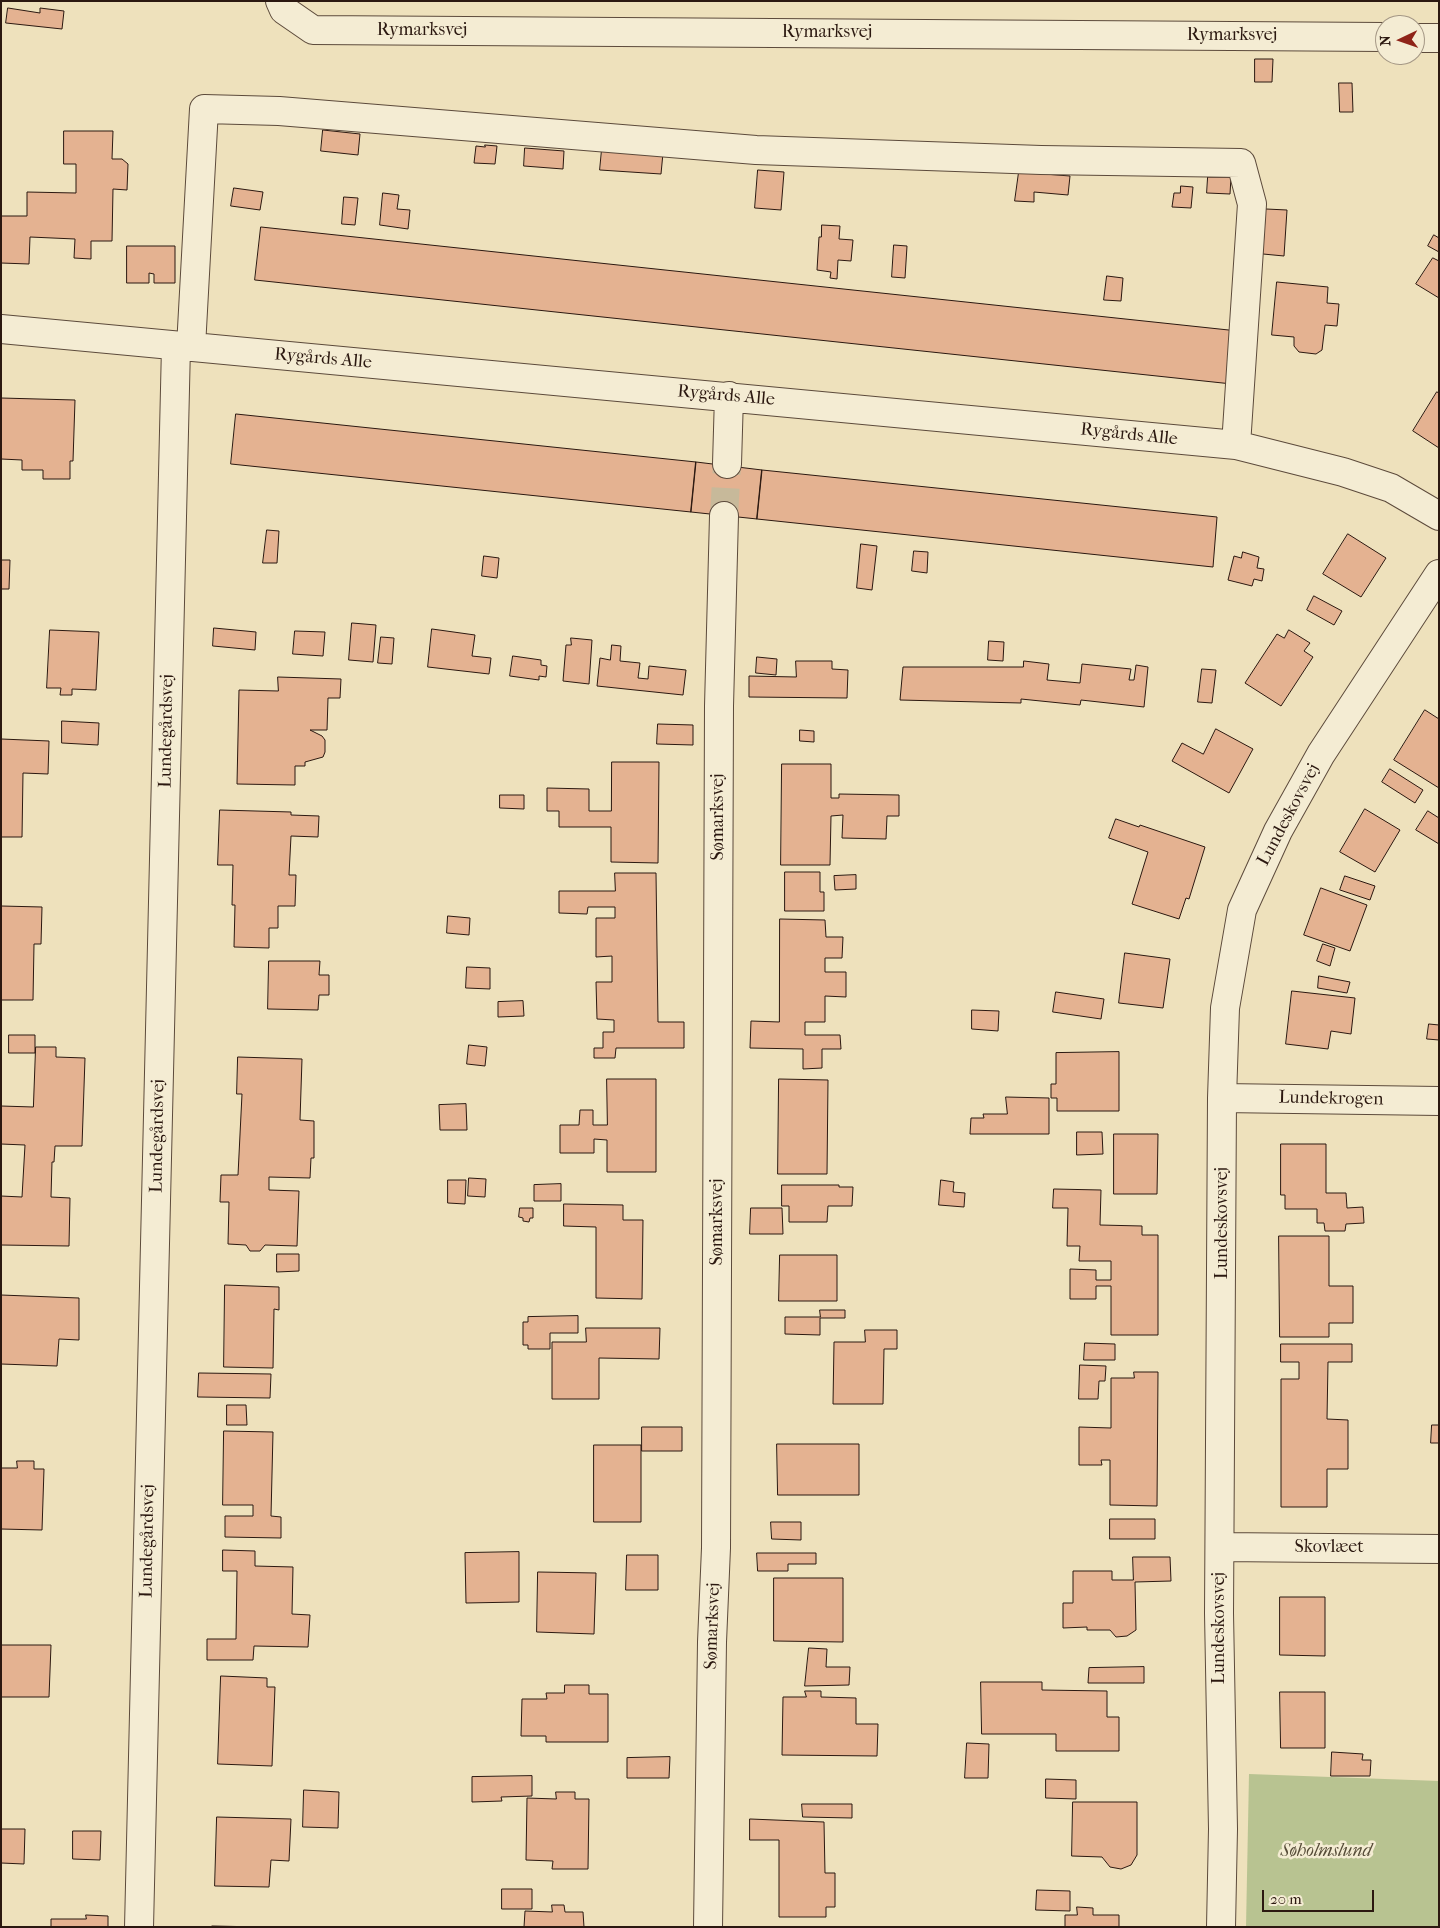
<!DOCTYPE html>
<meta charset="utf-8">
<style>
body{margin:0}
#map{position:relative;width:1440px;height:1928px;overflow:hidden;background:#eee1bc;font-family:"IM FELL French Canon",serif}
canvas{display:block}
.frame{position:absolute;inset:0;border:2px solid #2b1810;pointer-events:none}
.north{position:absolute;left:1375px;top:15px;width:50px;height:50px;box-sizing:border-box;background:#f4ecd3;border:1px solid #a49785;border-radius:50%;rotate:267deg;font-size:14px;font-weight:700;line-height:20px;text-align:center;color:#2b1810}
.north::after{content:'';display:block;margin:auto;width:18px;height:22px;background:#8f2418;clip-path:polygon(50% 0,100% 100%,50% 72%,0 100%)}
.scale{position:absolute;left:1262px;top:1890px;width:112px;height:22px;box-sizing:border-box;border:2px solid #2b1810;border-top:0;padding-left:6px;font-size:15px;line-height:18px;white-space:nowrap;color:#2b1810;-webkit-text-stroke:4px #f4ecd3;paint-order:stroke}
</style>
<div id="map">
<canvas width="1440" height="1928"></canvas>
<div class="frame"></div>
<div class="north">N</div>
<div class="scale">20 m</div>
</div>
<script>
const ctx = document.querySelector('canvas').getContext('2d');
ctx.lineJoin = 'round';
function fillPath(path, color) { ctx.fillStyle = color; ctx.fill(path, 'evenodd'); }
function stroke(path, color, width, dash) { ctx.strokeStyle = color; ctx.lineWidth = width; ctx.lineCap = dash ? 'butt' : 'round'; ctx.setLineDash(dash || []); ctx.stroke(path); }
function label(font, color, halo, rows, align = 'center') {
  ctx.font = font + ' "IM FELL French Canon",serif'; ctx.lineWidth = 5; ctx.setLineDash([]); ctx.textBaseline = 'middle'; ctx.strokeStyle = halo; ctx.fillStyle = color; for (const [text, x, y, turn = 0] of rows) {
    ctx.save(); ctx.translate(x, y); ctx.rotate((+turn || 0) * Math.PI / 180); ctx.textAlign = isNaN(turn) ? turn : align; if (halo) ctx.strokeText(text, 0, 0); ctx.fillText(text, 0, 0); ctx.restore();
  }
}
const green = new Path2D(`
 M1249,1774L1439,1781V1927H1246Z`);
const building = new Path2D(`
 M8,8L40,13V8L64,11L62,29L6,23Z
 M1255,59H1273L1272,82H1255Z
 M1339,83H1352L1353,112H1340Z
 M323,130L360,134L358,155L321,151Z
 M64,131H113L112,159H122L128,164L127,190L113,189L112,241H91V259L74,258L75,239L30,237L29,264L1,263V216H27V192L76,193V164H64Z
 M485,145L497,146L495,164L474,163L476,146L485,147Z
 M525,148L564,151L563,169L524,166Z
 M602,149L663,153L661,174L600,170Z
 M758,170L784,172L781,210L755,208Z
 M1019,172L1070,176L1068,195L1034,192V202L1015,201Z
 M1208,177H1231L1230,194L1207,193Z
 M1181,186L1193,187L1191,208L1172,207L1174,193H1180Z
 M234,188L263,192L260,210L231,206Z
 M383,193L399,195L397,209L410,210L408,229L380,225Z
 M344,197L358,198L355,225L342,224Z
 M1266,209L1287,210L1284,256L1263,254Z
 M822,225L840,226L839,239L853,240L851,261L838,260L837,279L830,278L831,272L817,270L819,237H821Z
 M261,227L1238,331L1232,384L255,280Z
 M1434,235L1439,238V252L1428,246Z
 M894,245L907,246L905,278L892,277Z
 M127,246H175V283H154V274L149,273V283H127Z
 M1433,258L1439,261V298L1416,284Z
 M1107,276L1123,278L1121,301L1104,300Z
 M1277,282L1328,287L1327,303L1339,304L1337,326L1325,325L1322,350L1316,354L1299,352L1294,346V337L1272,335Z
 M1437,392L1439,393V448L1413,431Z
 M1,398L75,400L73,461H70V479H43V470H22V460L1,459Z
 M236,414L696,462L691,512L231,464Z
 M696,462L762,470L757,519L691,512Z
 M762,470L1217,517L1213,567L757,519Z
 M267,530L279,531L277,563H263Z
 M1348,534L1386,558L1361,597L1323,574Z
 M861,544L877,546L872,590L857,588Z
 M914,551L928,552L927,573L912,571Z
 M1243,552L1259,557L1257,568L1264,569L1262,581L1254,579L1252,586L1228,580L1234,556L1241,558Z
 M484,556L499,558L497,578L482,576Z
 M1,560H10L9,589H1Z
 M1314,596L1342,611L1334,625L1307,610Z
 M352,623L376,625L373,662L349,660Z
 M214,628L256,632L255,650L213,646Z
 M432,629L475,635L472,656L491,658L489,674L428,667Z
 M50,630L99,632L96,690L72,689V695H60L61,688H47Z
 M1289,630L1310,643L1304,651L1313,657L1281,706L1245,683L1277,634L1284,638Z
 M295,631L325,632L323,656L293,654Z
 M381,637L394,638L392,664L378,663Z
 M571,638L592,640L589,684L563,681L566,645H571Z
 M989,641L1004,642L1003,661L988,660Z
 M612,645L621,646L620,661L640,663L638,678L648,679L649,666L686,670L683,695L597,686L600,658L610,660Z
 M513,656L541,660V665L547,666L546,677L539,676V680L510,676Z
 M757,657L777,659L776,675L756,673Z
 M796,661H832V669L848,670L847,698L749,697V676L796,677Z
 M1024,661L1049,664L1047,680L1080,683L1082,664L1131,669L1129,680H1134L1136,665L1148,667L1144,707L1081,700L1080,705L1021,699V703L900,700L903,667H1023Z
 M1202,669L1216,670L1212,703L1198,702Z
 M278,677L341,679L340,698H328L327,730H310L322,736L325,740V752L323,757L305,762V766H295V785L237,784L239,690L278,691Z
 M1425,710L1439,719V788L1394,760Z
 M62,721L99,723L98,745L62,743Z
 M658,724L693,725V745L657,744Z
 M1216,729L1253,749L1229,793L1172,761L1182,743L1203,754Z
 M800,730L814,731V742L800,741Z
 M1,739L49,741L48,774L23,773L22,837H1Z
 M612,762H659L658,863L611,862V827H559V811H547V788L589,789V811H611Z
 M782,764H831V798H839V794L899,795V816H887L886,839L842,838L843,815L831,816L830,865H781Z
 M1390,769L1423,790L1415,803L1382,782Z
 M500,795H524V809L500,808Z
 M1365,809L1400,830L1375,872L1340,852Z
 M220,810L291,812V815L319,816L318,837L291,836L289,875H296L295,906H278V928H269V948L234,947L235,905H232L233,865H218Z
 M1428,811L1439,818V844L1416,830Z
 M1116,819L1139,827L1140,825L1205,847L1189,899L1186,898L1179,919L1132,904L1148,852L1109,838Z
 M785,872H820V892H824V911H785Z
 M615,873H656L658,1022H684V1048H616L615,1058H594V1048H603V1032H614V1020L597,1019L596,982H612V956L596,957V918H615V907H588L587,914L559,913V891H615Z
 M856,875V889L835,890L834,876Z
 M1345,876L1375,886L1370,900L1340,890Z
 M1321,888L1367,905L1350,951L1304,935Z
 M1,906L42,907L41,944H34L33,1000H1Z
 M448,916L470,918L469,935L447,933Z
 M780,919L825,920L826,937H843L842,958H825V972H846V997L825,996V1022H805V1035H840L841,1049H822V1068L803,1069V1049L750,1048L751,1021L779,1022Z
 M1323,944L1335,948L1330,966L1317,961Z
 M1125,953L1170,959L1163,1008L1119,1003Z
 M269,961H320L319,975H329V995H319L318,1010L268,1009Z
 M467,967L490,968V989L466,988Z
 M1319,976L1350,982L1347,993L1318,988Z
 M1292,991L1355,998L1351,1034L1331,1031L1328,1049L1286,1044Z
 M1056,992L1104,999L1101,1019L1053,1012Z
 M523,1001L524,1016L498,1017V1002Z
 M972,1010L999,1011L998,1031L972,1029Z
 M1429,1024L1439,1025V1040L1427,1039Z
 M9,1035H35V1053H9Z
 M469,1045L487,1047L485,1066L467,1064Z
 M36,1047H56V1057L85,1058L82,1146H55L54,1162H52L51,1197L70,1198L69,1246L1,1245V1196L22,1197L25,1145L1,1144V1106L33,1107Z
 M1119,1052V1111H1057V1098H1051V1084H1056V1053Z
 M238,1057L302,1059L300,1120L314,1121V1158H311L310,1178L269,1177V1190L299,1191L297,1246L265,1245L260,1251H250L246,1245L228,1244L229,1202H220L221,1175H238L242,1094H237Z
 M607,1079H656V1172H607V1140L594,1139V1153H560V1125H579L580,1110H593V1125H607Z
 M779,1079L828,1080L827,1174H778Z
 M1006,1097L1049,1098V1134H970L971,1118H984L983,1114H1007Z
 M466,1104L467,1130H440L439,1105Z
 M1077,1132H1102L1103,1154L1077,1155Z
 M1114,1134H1158L1157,1194H1114Z
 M1281,1144H1326V1193H1346L1347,1208L1363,1207L1364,1223L1346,1224L1345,1231H1325L1324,1223H1317V1209H1285V1195H1281Z
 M469,1178L486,1179L485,1197L468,1196Z
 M448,1180H466L465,1204L448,1203Z
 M941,1180L954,1182L953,1192L965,1193L964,1207L939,1205Z
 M561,1184V1201H534V1185Z
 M782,1185H839V1187H853L852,1206H828L827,1222H789V1206H782Z
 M1054,1189L1101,1190L1100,1225L1142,1226V1235H1158V1335H1111V1286H1096V1299H1070V1269L1096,1270V1280H1111V1261H1079L1080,1246H1067L1068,1208H1053Z
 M564,1204L623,1205V1220H643L642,1299L596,1298V1227L564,1226Z
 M520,1208H533V1218H530L529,1222L523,1221V1218L519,1217Z
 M751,1208H782L783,1234H750Z
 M1279,1236H1329V1286H1353V1323H1329V1337H1280Z
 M277,1254H299V1271L277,1272Z
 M780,1255H837V1301H779Z
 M225,1285L279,1287V1310L274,1309L273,1368L224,1367Z
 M1,1295L79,1298V1340L59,1339L57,1366L1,1364Z
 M820,1310H845V1318H820V1335L785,1334V1317H820Z
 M578,1316V1333H550V1349H528V1345H523V1322H528V1317Z
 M586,1328H660L659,1359L599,1358V1399H552V1342H586Z
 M865,1330H897V1349H884L883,1404H833L834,1342H865Z
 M1085,1343L1115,1344V1360H1084Z
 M1281,1344H1352V1362H1328L1327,1419L1348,1420V1469H1327V1507H1281V1379H1299V1362H1281Z
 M1080,1365L1106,1366L1105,1381H1099L1098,1399H1079Z
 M1134,1372H1158L1157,1506L1110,1505V1460H1101L1102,1465H1079V1427L1111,1428V1378H1134Z
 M199,1373L271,1374L270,1398L198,1397Z
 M227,1405H246L247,1425H227Z
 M1432,1425H1439V1443H1431Z
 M642,1427H682V1451H642Z
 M224,1431L273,1432L271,1516L281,1517V1538L225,1537V1516H253V1505H223Z
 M777,1444H859V1495H778Z
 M594,1445H641V1522H594Z
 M17,1461H34V1469H44L42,1530L1,1529V1468H17Z
 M1110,1519H1155V1539H1110Z
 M771,1522H801V1540L772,1539Z
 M223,1550L255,1551V1566L293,1567L292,1614L310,1615L308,1647L254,1646L253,1660H207V1639H236L237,1571H223Z
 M519,1552V1602L466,1603L465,1553Z
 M757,1553H816V1564H788V1571H758Z
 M627,1555H658V1590H626Z
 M1133,1557H1170L1171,1581L1135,1582L1136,1630L1127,1636L1116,1637L1110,1630H1087V1627L1063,1628V1603H1073V1571H1112V1580H1133Z
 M538,1572L596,1573L594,1634L537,1632Z
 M774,1578H843V1642L774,1641Z
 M1280,1597H1325V1656L1280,1655Z
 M1,1645H51L49,1697H1Z
 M809,1648L827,1649L826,1667H850L849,1685L805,1686Z
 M1144,1667V1683H1088L1089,1668Z
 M221,1676L267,1678V1687H275L272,1766L218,1764Z
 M981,1682H1042V1690L1107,1691V1717H1119V1751H1056V1734H982Z
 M565,1685H589V1694H608V1742H546V1736H521L522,1699H547L546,1693H564Z
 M805,1691H821V1697L856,1698V1724H878L877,1756L782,1755L783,1697H806Z
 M1280,1692H1325V1748H1281Z
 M967,1743L989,1744L988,1778H965Z
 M1332,1752L1363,1754L1362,1760H1371L1370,1776H1331Z
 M670,1757L669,1778H627V1758Z
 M532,1776V1796L501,1797L502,1801L472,1802V1777Z
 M1046,1779L1076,1780V1799L1046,1798Z
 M304,1790L339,1792L338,1828L303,1827Z
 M556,1792H575V1799H589L588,1869H552L553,1861L526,1860L527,1798L556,1799Z
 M1073,1802H1137V1855L1131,1865L1121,1869L1110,1867L1102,1857L1072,1856Z
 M802,1804H852V1818L803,1817Z
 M217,1817L291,1819L289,1861L271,1860L269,1887L215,1886Z
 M750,1819L824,1822L825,1873H835V1907H826V1917H779V1840H750Z
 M1,1829H25L24,1864L1,1863Z
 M73,1831H101L100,1860L73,1859Z
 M502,1889H532V1909H502Z
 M1037,1890L1070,1891V1911L1036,1910Z
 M552,1905H564L565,1912H583L584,1927H524L525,1911L552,1912Z
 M1077,1907L1093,1908V1915H1119V1927H1065V1915H1077Z
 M86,1915L108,1916V1927H51V1919H86Z
 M212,1926L261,1927H212Z`);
const minorTunnel = new Path2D(`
 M724,516L727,464`);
const minor = new Path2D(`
 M280,1L284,10L313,30L1385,37
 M1415,38H1439
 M1,329L1236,445L1343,472L1391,488L1439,516
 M191,347L204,109L279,111L756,150L1041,160L1241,163L1252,204L1236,445
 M727,464L729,396
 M1222,1098L1439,1101
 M1220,1547L1439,1549
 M139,1927L176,346
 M708,1927L712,1642L716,1548L719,706L724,516
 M1221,1927L1223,1829L1219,1613L1222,1098L1225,1008L1242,910L1278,831L1321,754L1439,574`);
const streetNames = [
 ["Rymarksvej",422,31],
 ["Rymarksvej",827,33],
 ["Rymarksvej",1232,36],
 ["Rygårds Alle",323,359,5],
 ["Rygårds Alle",726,396,5],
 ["Rygårds Alle",1129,435,6],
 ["Lundegårdsvej",167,731,-89],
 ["Lundeskovsvej",1289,815,-62],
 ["Sømarksvej",719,817,-90],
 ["Lundekrogen",1331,1099,1],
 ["Lundegårdsvej",158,1136,-89],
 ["Sømarksvej",718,1222,-90],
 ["Lundeskovsvej",1223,1223,-90],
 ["Lundegårdsvej",148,1541,-89],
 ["Skovlæet",1329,1548],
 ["Sømarksvej",713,1626,-88],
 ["Lundeskovsvej",1220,1628,-90]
];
const parkNames = [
 ["Søholmslund",1326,1852]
];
fillPath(green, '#b8c391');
fillPath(building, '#e4b291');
stroke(building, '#2b1810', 1);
stroke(minorTunnel, '#c7b99a', 28, [28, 14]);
stroke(minor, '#5c4a3b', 30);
stroke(minor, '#f4ecd3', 28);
label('18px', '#2b1810', '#f4ecd3', streetNames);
label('italic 18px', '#554b37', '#f4ecd3', parkNames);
</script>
